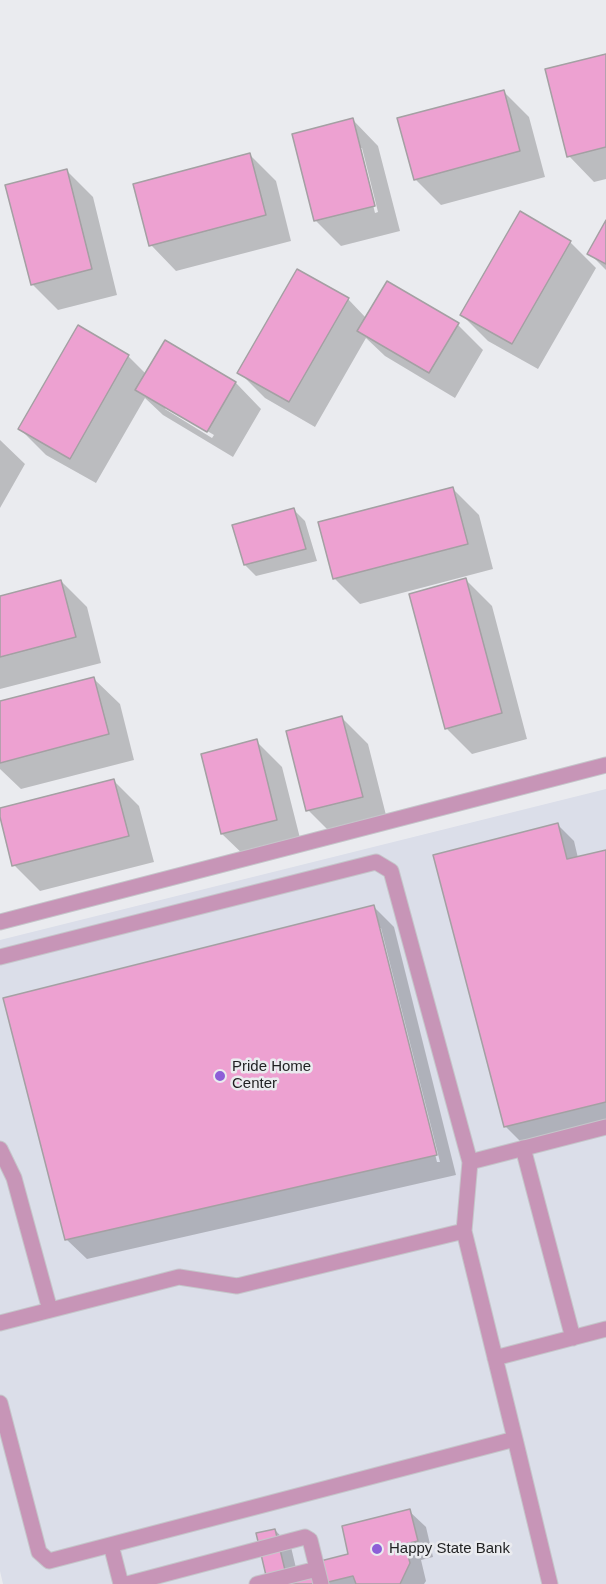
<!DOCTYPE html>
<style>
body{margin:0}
canvas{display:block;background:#eaebef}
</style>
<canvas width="606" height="1584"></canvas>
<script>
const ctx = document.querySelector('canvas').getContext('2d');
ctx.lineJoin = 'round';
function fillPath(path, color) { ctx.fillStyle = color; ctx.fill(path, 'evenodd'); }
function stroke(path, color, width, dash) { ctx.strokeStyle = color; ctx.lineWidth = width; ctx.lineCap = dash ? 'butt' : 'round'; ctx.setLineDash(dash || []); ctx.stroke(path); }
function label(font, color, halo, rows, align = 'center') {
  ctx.font = font + ' Helvetica,sans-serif'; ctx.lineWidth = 5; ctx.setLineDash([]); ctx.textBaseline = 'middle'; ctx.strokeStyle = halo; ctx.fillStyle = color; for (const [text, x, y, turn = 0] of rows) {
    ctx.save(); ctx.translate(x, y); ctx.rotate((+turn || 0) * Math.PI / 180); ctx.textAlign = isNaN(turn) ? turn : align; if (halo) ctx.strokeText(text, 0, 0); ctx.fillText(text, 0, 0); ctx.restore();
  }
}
const built = new Path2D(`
 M606,789V1584H3L0,1571V940Z`);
const shadow = new Path2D(`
 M606,56V179L594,182L569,156Z
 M503,91L529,117L545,177L441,205L415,179Z
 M353,120L378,146L400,231L341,246L315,220ZM359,148H362L378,212L375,213Z
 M250,155L276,181L291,241L176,271L151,245Z
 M67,171L93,197L117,295L58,310L32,284Z
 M606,223V270L589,253Z
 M570,242L596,268L538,369L488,341L462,315Z
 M348,299L366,318L458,325L483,350L455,398L385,356L366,338L315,427L265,398L239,372Z
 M165,342L236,383L261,409L233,457L163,415L145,398L96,483L46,455L20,429L128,356L146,374ZM165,406L214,435L212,438L165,409Z
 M0,440L25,464L0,508Z
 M453,489L479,515L493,569L360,604L334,578Z
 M294,510L305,521L317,561L256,576L245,565Z
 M466,580L492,606L527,739L472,754L446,728Z
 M61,581L87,607L101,663L0,689V597Z
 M94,679L120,704L134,760L21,789L0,769V703Z
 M342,718L368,744L388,823L334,836L308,810Z
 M256,741L282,767L302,846L248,859L222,834Z
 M113,780L139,806L154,862L40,891L14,865L0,810Z
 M557,824L574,841L578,858L606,851V1122L522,1143L505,1126Z
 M373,906L394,927L456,1175L87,1259L66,1239ZM378,928H381L440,1162H437Z
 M409,1511L426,1527L433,1557L421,1560L426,1581L424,1584H270L275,1530L291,1547L296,1568L350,1555Z`);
const building = new Path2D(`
 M606,54V147L567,157L545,69Z
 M504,90L520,151L414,180L397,118Z
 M353,118L375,206L314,221L292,134Z
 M250,153L266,215L149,246L133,184Z
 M67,169L92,269L31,285L5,185Z
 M520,211L571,241L512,344L460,315Z
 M606,220V264L587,254Z
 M297,269L349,298L289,402L237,373Z
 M387,281L459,323L429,373L357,331Z
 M78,325L129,355L70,459L18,429Z
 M165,340L236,382L207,432L135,390Z
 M453,487L468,544L333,579L318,522Z
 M294,508L306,549L244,565L232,525Z
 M466,578L502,713L445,729L409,594Z
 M61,580L76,637L0,657V596Z
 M94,677L109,734L0,763V701Z
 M342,716L363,797L306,811L286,731Z
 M257,739L277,820L221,834L201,754Z
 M114,779L129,836L12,866L0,817V808Z
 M558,823L567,859L606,850V1102L504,1127L433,855Z
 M374,905L437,1155L65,1240L3,998Z
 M410,1509L418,1541L405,1544L410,1563L400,1584H356L353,1576L320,1584H268L256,1533L275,1529L285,1570L348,1554L342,1526Z`);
const lane = new Path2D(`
 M0,922L606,765
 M0,957L376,862L391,871L470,1162L464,1231L515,1439L49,1561L39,1552L0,1403
 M523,1148L573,1338
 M0,1149L14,1178L50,1310
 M470,1162L606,1127
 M0,1323L179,1277L237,1286L464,1231
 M495,1358L606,1329
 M515,1439L550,1584
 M111,1545L121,1584
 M127,1584L305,1537L310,1540L321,1584
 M257,1584L317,1569`);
const markers = [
 [220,1076,6,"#8d5ed7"],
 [377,1549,6,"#8d5ed7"]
];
const poiNames = [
 ["Pride Home",232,1067],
 ["Center",232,1084],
 ["Happy State Bank",389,1549]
];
fillPath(built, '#dbdee9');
fillPath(shadow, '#0003');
fillPath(building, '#eda1d1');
stroke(building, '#a4a0a3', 1.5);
stroke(lane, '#c5c6ca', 17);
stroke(lane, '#c795b7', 15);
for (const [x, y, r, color] of markers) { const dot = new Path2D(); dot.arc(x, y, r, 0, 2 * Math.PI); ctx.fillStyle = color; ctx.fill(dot); stroke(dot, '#eaebef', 2); }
label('15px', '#1f2021', '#eaebef', poiNames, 'left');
</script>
